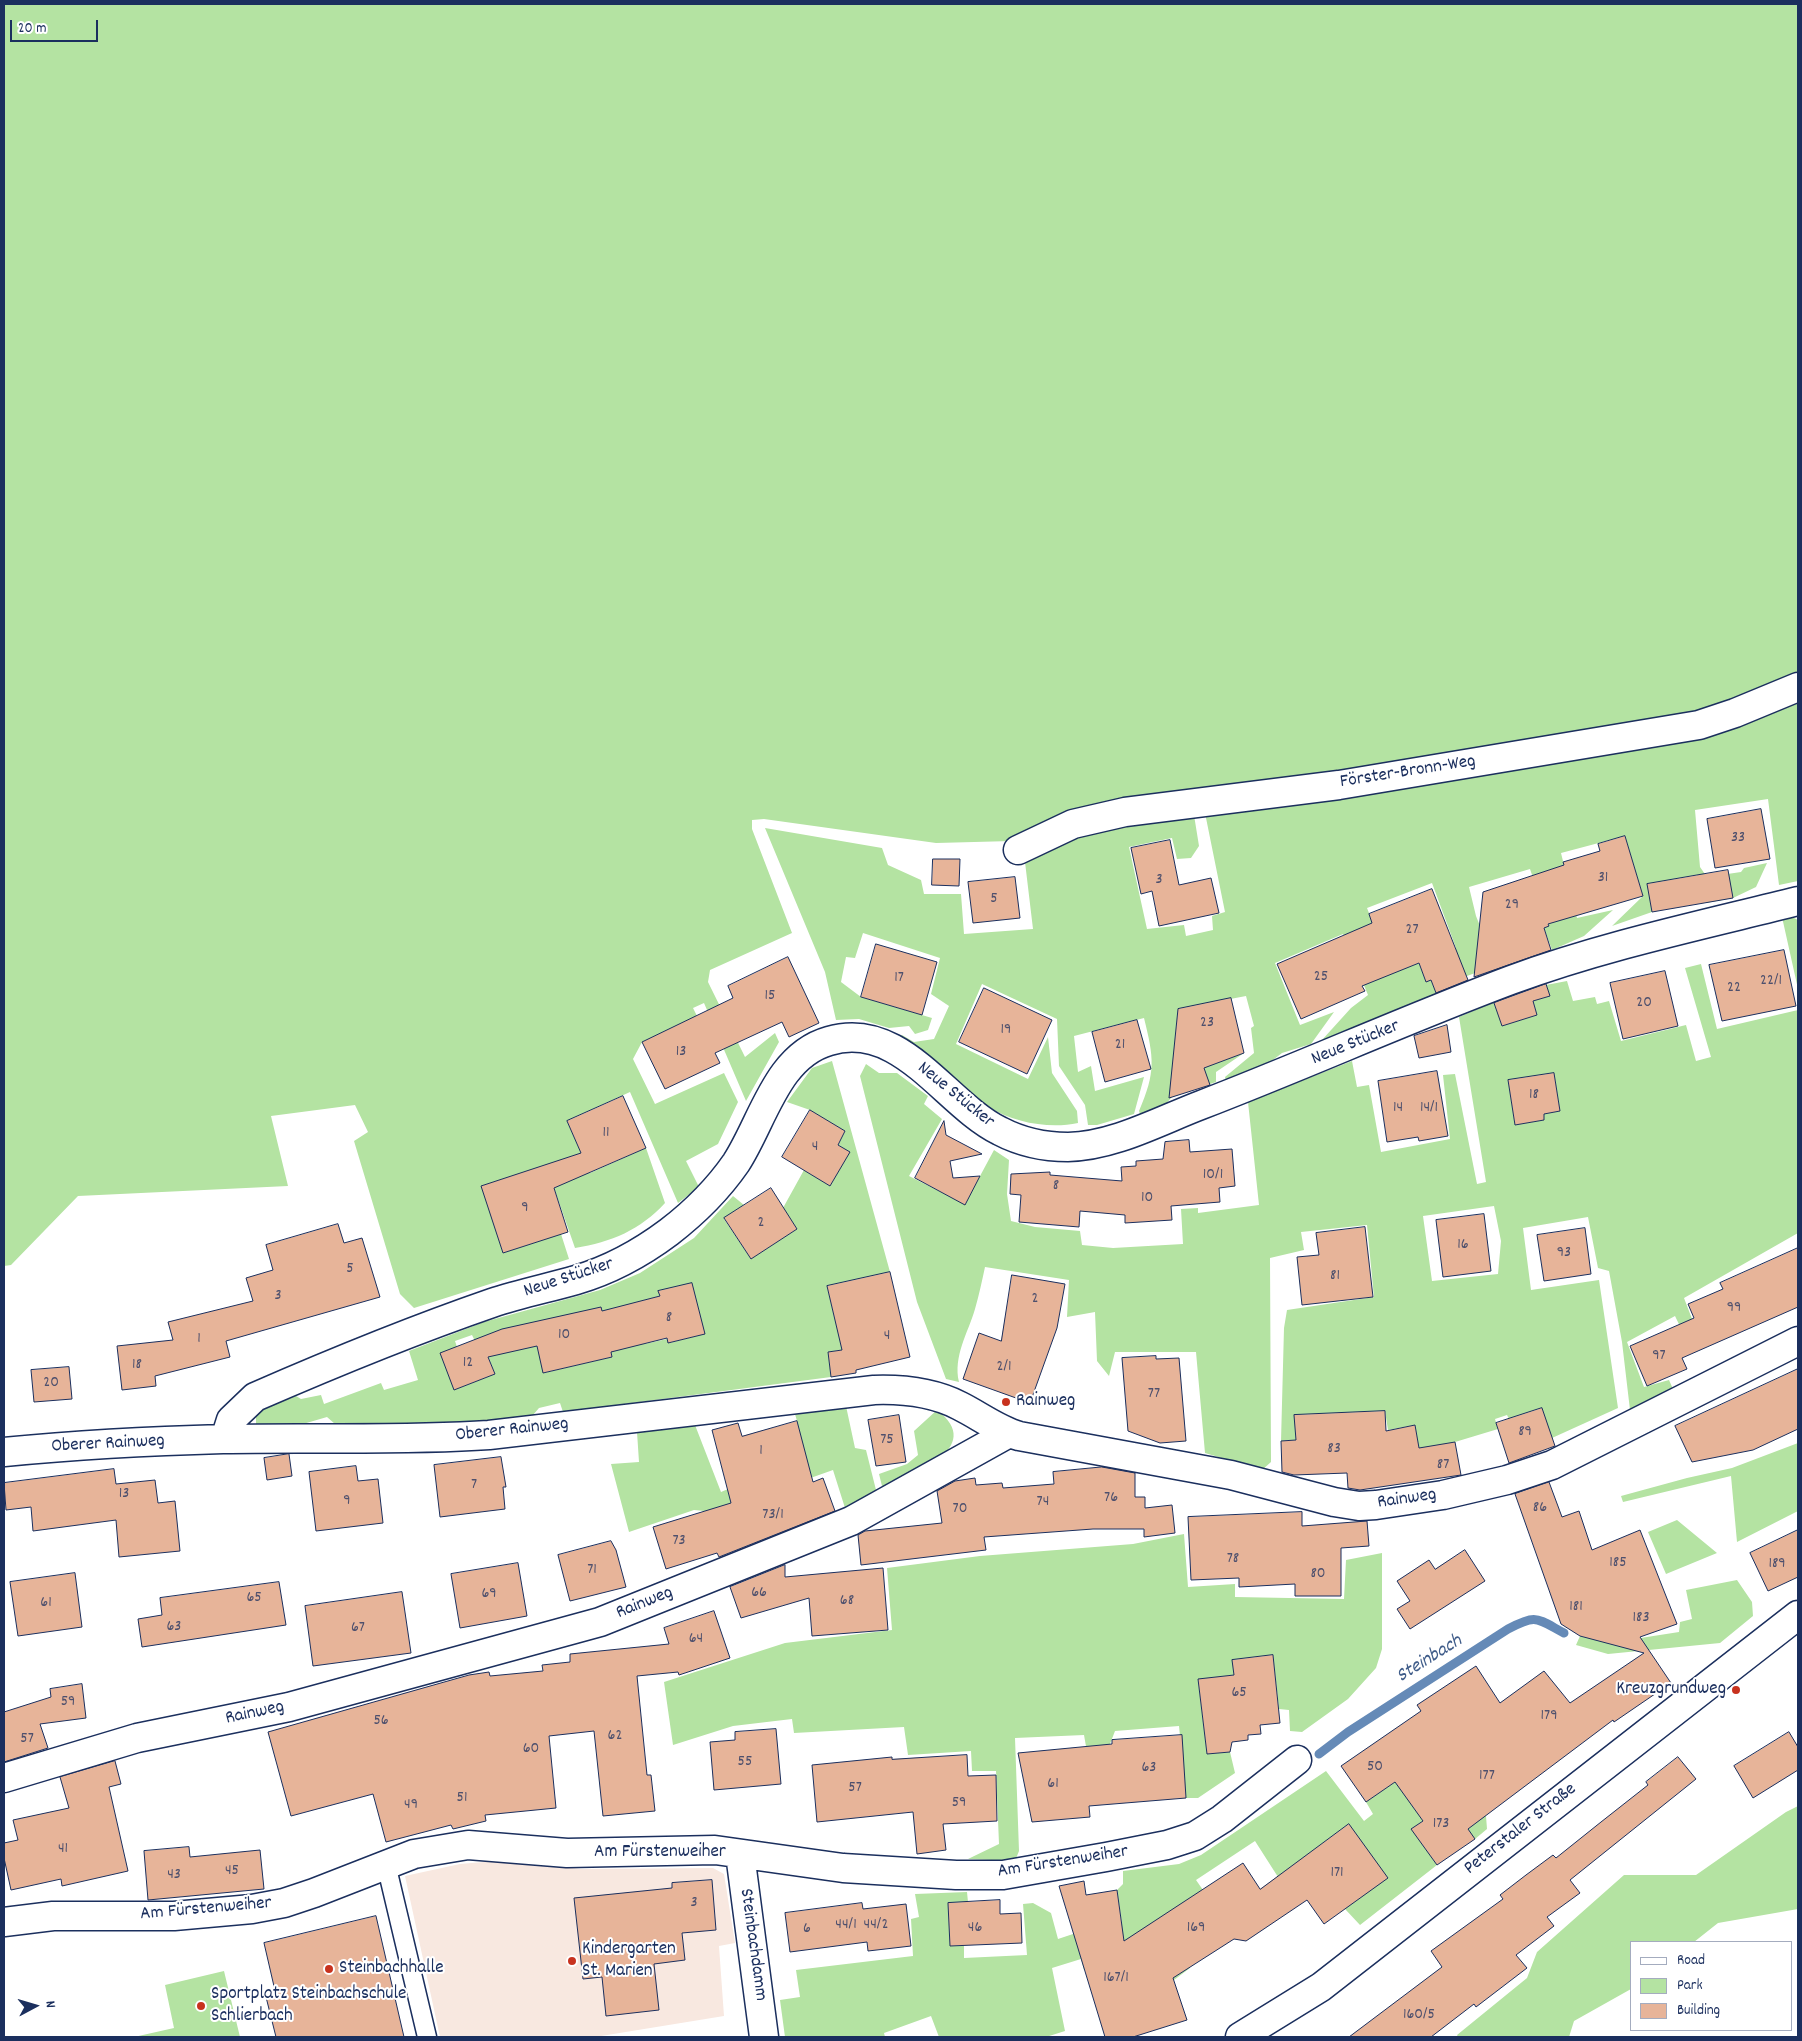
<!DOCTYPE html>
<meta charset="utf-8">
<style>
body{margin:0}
#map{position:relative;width:1802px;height:2041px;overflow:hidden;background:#fff;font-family:Dekko,sans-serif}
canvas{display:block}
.frame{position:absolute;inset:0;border:5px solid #1b2f5e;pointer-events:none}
.legend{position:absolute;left:1630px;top:1941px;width:162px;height:90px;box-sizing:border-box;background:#fff;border:1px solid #a4acbf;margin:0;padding:6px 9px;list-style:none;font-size:15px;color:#1b2f5e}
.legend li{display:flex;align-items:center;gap:10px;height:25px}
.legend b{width:25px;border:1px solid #a4acbf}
.north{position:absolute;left:10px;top:1981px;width:50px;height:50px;-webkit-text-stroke:4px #fff;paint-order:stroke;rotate:84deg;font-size:14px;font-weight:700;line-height:20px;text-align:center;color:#1b2f5e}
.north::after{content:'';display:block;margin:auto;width:18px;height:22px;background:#1b2f5e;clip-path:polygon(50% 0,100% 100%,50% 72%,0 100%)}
.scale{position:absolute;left:10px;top:20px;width:88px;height:22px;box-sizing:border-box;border:2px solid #1b2f5e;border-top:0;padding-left:6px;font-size:15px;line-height:18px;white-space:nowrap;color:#1b2f5e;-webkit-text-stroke:4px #fff;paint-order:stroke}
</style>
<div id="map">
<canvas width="1802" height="2041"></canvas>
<div class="frame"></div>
<ul class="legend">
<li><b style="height:6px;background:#fff"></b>Road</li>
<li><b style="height:14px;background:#b4e3a2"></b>Park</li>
<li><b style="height:14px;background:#e7b499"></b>Building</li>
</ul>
<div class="north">N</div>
<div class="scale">20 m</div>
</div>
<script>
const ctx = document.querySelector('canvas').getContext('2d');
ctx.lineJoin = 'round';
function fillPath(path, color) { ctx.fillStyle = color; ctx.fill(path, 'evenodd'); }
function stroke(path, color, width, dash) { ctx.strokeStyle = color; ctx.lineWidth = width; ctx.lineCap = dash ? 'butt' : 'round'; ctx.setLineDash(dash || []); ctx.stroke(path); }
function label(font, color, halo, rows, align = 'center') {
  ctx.font = font + ' Dekko,sans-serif'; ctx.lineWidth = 4; ctx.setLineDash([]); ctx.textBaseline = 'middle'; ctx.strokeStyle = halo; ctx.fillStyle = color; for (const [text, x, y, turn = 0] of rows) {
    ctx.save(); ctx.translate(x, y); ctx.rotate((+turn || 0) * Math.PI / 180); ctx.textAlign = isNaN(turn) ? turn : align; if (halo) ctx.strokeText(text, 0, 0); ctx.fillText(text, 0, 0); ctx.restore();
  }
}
const built = new Path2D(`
 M508,1860L581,1869L713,1868L724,1874L735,1943L719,1946L724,2016L595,2037H440L405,1876L460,1864Z`);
const green = new Path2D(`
 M4,4H1798V881L1779,885L1768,799L1695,810L1700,867L1707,877L1741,872L1744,868L1767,863L1756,887L1733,898L1706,903L1697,875L1648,884L1652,912L1612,926L1643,896L1625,836L1561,853L1577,918L1613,910L1584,936L1552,950L1544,928L1549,925L1530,869L1469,887L1476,916L1488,946L1515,937L1523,960L1493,972L1489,968L1442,985L1436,970L1430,972L1426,960L1456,948L1432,883L1367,908L1393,973L1419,963L1426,982L1431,980L1437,996L1324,1041L1322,1040L1351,1008L1368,995L1343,934L1275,963L1300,1025L1334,1012L1311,1044L1282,1053L1265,1066L1226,1081L1225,1077L1254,1053L1251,1028L1254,1026L1246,996L1178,1009L1175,1040L1183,1069L1214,1064L1244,1053L1216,1072V1082L1172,1097L1163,1107L1140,1114L1139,1111C1156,1072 1154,1058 1144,1018L1074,1036L1078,1072L1091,1066L1095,1091L1144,1077L1134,1114L1097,1125H1088L1085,1105L1059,1066L1057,1019L982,984L956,1044L1028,1079L1048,1037L1052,1073L1077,1111L1078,1123C1050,1129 1014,1123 989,1107C956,1086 931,1057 897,1037L902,1035L914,1042L934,1039L949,1006L931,994L940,958L863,933L855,958L846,957L841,982L861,997L932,1018L928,1030L915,1034L909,1026L889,1028L859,1019L836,1020L825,972L765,828L882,848L888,865L921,880L924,894H961L964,934L1033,929L1025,862L1077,830L1122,819L1194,815L1199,846L1191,858L1177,859L1172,838L1129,847L1147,929L1184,925L1186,936L1213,930L1212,916L1225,912L1204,808L1306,797L1305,781L1109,806L1012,841L936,843L764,819L752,820V829L792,933L710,970L708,982L745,1057L775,1033L779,1042L746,1101L704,1003L693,1008L697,1016L642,1042L633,1059L655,1104L724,1073L738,1102L718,1144L686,1161L699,1187L678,1203L630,1092L567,1121L590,1173L646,1148L665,1203C640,1230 612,1242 575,1248L546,1165L482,1186L503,1253L561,1234L569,1259L414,1308L400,1294L354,1141L368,1132L355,1105L271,1116L288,1186L78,1196L11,1265L4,1266Z
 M1790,916L1798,920V989L1782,917Z
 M1701,964L1717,1029L1798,1010V1233L1684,1298L1702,1345L1692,1351L1675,1316L1627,1342L1644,1387L1669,1380L1673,1389L1630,1410L1622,1342L1609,1271L1598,1268L1588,1217L1523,1228L1531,1290L1599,1280L1618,1408L1552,1438L1541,1408L1509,1419L1507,1415L1495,1419L1498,1429L1455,1442L1419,1449L1415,1425L1388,1430L1385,1411L1295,1415L1296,1440L1281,1441L1284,1328L1287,1310L1374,1297L1367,1225L1301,1232L1304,1250L1270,1258L1271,1462L1262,1470L1205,1453L1196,1352H1115L1109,1376L1097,1361L1095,1312L1067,1317L1069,1280L985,1267C982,1281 979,1295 975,1309C968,1333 953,1356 959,1382L946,1379L917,1302L860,1076L866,1064L879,1073H897L928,1096L924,1104L942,1119L909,1176L965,1204L994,1150L1009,1160L1007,1194L1011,1221L1035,1227L1080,1231L1082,1245L1113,1248L1183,1244L1181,1209L1198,1208V1213L1259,1205L1248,1102L1352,1061L1357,1087L1369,1085L1381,1152L1450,1139L1443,1075L1455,1074L1477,1184L1486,1182L1459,1017L1494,1002L1502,1026L1537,1015L1533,1001L1549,996L1546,985L1567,981L1573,1001L1595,997L1597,1004L1609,1001L1621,1041L1686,1025L1696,1061L1711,1057L1685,968ZM1554,1073L1560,1111L1544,1114V1120L1515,1125L1508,1080ZM1494,1206L1501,1241L1498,1274L1432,1281L1423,1216Z
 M832,1061L890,1272L827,1286L834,1316L848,1349L828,1352L831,1377L563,1412L560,1403L539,1408L533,1415L442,1426L335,1424L327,1417L303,1424L256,1425V1412L296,1396L301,1399L321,1395L324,1404L381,1383L384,1390L418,1380L409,1351L484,1322L600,1290L640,1273L694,1238L733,1196L744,1205L724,1219L751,1259L797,1229L783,1208L804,1170L830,1186L849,1152L838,1145L845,1131L810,1110L787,1102L812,1068ZM692,1284L704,1334L669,1343L667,1339L644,1344L634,1303L660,1296L659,1291ZM604,1322L612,1357L544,1373L537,1346ZM472,1335L475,1341L481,1338L495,1374L454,1390L457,1347L455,1341Z
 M846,1406L855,1448L866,1450L877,1494L845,1508L833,1470L715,1512L694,1510L629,1532L611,1464L639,1462L637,1432L695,1425L721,1492L728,1489L797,1421L795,1414Z
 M937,1410C987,1448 911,1475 883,1490L879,1474L907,1464L918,1455L914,1431Z
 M1798,1443V1511L1737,1542L1731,1476L1623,1502L1621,1496L1687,1478L1732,1468Z
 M1677,1520L1717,1553L1666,1574L1648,1532Z
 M1184,1534L1188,1587L1235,1584V1597L1344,1599L1346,1560L1382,1553V1649L1376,1668L1348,1699L1302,1732L1290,1731L1289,1710L1279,1709L1273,1655L1233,1660L1234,1675L1198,1680L1207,1754L1230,1752L1235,1773L1198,1798H1186L1179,1726L1115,1731L1108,1749L1087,1752L1084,1735L1015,1738L1019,1851L1015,1861L968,1859L999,1844L996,1771H972L971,1751L908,1755L904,1727L794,1733L792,1719L733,1726L673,1745L664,1682L785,1643L892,1630L887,1568L980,1556L1133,1544Z
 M1737,1580L1752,1602L1753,1616L1720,1643L1608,1654L1576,1645L1580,1636L1615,1642L1679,1632L1680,1622L1692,1619L1686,1590Z
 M1438,1752L1486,1816L1487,1829L1475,1839L1413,1806L1423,1821L1412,1829L1437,1865L1360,1925L1345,1909L1349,1824L1278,1877L1255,1841L1196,1880L1203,1890L1159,1919L1190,1968L1174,1980L1147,1989L1137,1953L1084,1970L1081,1959L1052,1968L1065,2031L1046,2037H939L931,2016L884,2033L885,2037H785L780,2000L800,1997L796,1970L913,1956L911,1919L919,1917L915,1894L967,1892L968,1902L948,1903L950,1946H964V1958L1027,1955L1023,1904L1033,1903L1051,1913L1058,1939L1091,1928L1122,1924L1117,1890L1123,1884V1871L1179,1864L1201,1855L1326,1771L1364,1821L1373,1814L1366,1802Z
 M1798,1806V1909L1718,1923L1694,1942H1631V1989L1574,2021L1569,2037H1458L1457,2035L1527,1978L1537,1952L1624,1875H1696L1786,1812Z
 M224,1971L240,2037H134L174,2028L165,1985Z`);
const stream = new Path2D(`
 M1319,1754L1348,1732L1508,1629C1537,1614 1536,1618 1564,1633`);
const building = new Path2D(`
 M1761,809L1770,859L1715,868L1707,819Z
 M1625,836L1643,896L1548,924L1549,926L1544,928L1551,950L1474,977L1483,892L1564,865L1563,862L1600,851L1598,844Z
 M1170,840L1179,885L1211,878L1219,913L1159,926L1152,891L1141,894L1131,848Z
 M933,859H960L959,886L932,885Z
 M1728,870L1733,898L1652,912L1647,884Z
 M1015,877L1020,918L973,923L968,882Z
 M1432,889L1468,980L1436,993L1431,980L1426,982L1419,963L1362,986L1365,991L1301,1019L1277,964L1372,923L1369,914Z
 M876,944L937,962L922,1015L861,997Z
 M1784,950L1796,1006L1722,1021L1709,965Z
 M788,957L819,1023L789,1037L782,1022L715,1053L720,1063L665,1089L642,1042L733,998L728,986Z
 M1665,971L1678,1026L1623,1039L1610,983Z
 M1546,984L1550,996L1533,1001L1537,1015L1502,1026L1494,1003Z
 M984,988L1052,1020L1027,1074L959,1042Z
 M1231,998L1244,1053L1204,1068L1210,1085L1169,1098L1178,1009Z
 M1137,1020L1151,1069L1105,1082L1092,1032Z
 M1447,1025L1451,1052L1419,1058L1414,1036Z
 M1437,1071L1448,1136L1419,1141L1418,1137L1387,1142L1378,1081Z
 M1554,1073L1560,1111L1544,1114V1120L1515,1125L1508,1080Z
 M623,1096L646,1148L554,1188L568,1232L503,1253L481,1186L581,1153L567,1121Z
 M810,1110L845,1131L838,1145L850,1152L830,1186L782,1157Z
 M944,1121L946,1135L982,1154L950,1161L953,1178L980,1176L965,1205L915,1178Z
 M1189,1140L1190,1152L1232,1149L1235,1186L1219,1188L1220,1202L1171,1206L1172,1220L1125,1223V1215L1080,1211L1079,1227L1019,1222L1021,1195L1010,1194L1011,1174L1050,1172V1175L1122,1181L1121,1167L1136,1166V1161L1163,1159L1165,1142Z
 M771,1188L797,1229L751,1259L724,1218Z
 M1484,1214L1491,1271L1443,1277L1436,1220Z
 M338,1224L344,1243L362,1238L380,1297L226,1341L230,1357L155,1376L156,1386L122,1390L117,1346L173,1340L168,1322L253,1301L246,1278L273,1270L266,1245Z
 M1365,1227L1373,1297L1302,1305L1297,1257L1319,1255L1316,1233Z
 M1585,1228L1591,1274L1544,1281L1537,1235Z
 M1798,1248V1307L1682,1358L1687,1369L1647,1386L1630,1346L1694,1318L1688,1304L1723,1289L1720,1283Z
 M890,1272L910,1357L856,1370V1373L831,1377L828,1352L842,1350L827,1286Z
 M1012,1275L1065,1284L1057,1328L1030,1403L963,1379L979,1333L1001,1341Z
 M692,1283L705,1334L668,1343L667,1338L611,1352L612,1357L543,1373L537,1346L488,1357L495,1374L454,1390L440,1353L502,1329L601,1307L602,1311L660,1296L658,1291Z
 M1156,1356V1359L1179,1358L1186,1441L1160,1443L1128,1431L1122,1358Z
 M69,1367L72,1399L34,1402L31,1370Z
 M1798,1369V1429L1753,1450L1692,1462L1675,1426Z
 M1542,1408L1555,1446L1509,1463L1496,1423Z
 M1385,1411L1386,1431L1415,1425L1419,1448L1455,1442L1461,1475L1360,1490L1348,1488L1347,1473L1294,1475L1282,1472L1281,1441L1296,1440L1294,1415Z
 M899,1415L906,1462L876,1466L868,1420Z
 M797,1421L813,1482L823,1478L835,1511L719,1557L717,1553L666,1569L653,1527L731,1503L712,1430L738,1423L742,1436Z
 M289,1454L292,1476L267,1480L264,1458Z
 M501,1457L506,1487H503L505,1509L440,1517L434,1465Z
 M356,1466L358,1481L378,1479L383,1523L316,1531L309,1472Z
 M1102,1467L1135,1473V1497H1145V1508L1172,1505L1175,1533L1144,1537V1529H1093L984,1537L986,1550L861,1565L858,1535L865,1531L942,1523L937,1491L955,1481L975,1478L976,1485L1002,1483L1003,1488L1054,1484L1053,1472Z
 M114,1469L116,1484L155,1480L158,1503L175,1501L180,1551L119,1557L116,1520L33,1531L31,1507L6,1510L4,1483Z
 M1549,1482L1562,1517L1579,1511L1592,1550L1640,1530L1677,1624L1640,1637L1671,1683L1614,1722L1613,1720L1468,1829L1475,1839L1437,1865L1411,1829L1423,1821L1395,1782L1366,1802L1341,1766L1421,1711L1417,1705L1476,1666L1500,1703L1544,1671L1570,1703L1644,1653L1580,1636L1561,1624L1515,1494Z
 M1302,1512V1526L1367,1521L1369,1546L1341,1548V1596H1295V1584L1239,1587V1578L1191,1580L1188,1517Z
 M1798,1530V1577L1768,1591L1750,1553Z
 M611,1541L616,1550L626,1587L570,1601L558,1555Z
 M1465,1550L1485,1581L1410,1629L1397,1609L1410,1601L1397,1581L1429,1560L1435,1569Z
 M518,1563L527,1616L460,1628L451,1574Z
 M785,1565V1577L883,1568L888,1630L812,1636L809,1598L741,1618L730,1587Z
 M75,1573L82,1627L18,1636L10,1582Z
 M279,1582L286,1625L142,1647L138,1619L162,1615L160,1598Z
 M402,1592L411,1653L313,1666L305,1606Z
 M714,1611L730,1658L679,1675L678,1672L637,1676L647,1775H651L655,1811L603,1816L594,1731L549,1736L556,1808L485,1815L486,1821L453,1829L451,1825L386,1842L373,1794L291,1816L268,1732L469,1675L489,1672L490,1676L543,1671L542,1665L570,1662V1654L669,1644L664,1628Z
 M1273,1655L1280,1723L1260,1725L1261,1734L1248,1735V1740L1232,1742L1230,1752L1207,1754L1198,1679L1234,1675L1232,1660Z
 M82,1684L86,1718L40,1724L48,1748L4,1762V1712L51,1697L50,1689Z
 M776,1729L781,1784L714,1790L710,1742L735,1740V1732Z
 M1789,1732L1798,1747V1770L1753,1798L1734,1766Z
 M1182,1735L1186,1798L1089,1806L1090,1817L1032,1822L1018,1753L1112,1744V1740Z
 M967,1755L968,1776L996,1775L997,1821L943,1824L946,1850L917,1854L913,1812L817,1822L812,1765L892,1757V1759Z
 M1678,1757L1696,1779L1570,1880L1580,1893L1547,1917L1554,1926L1516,1955L1527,1968L1476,2007L1474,2004L1431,2037H1349L1442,1967L1431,1951L1503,1899L1500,1895L1526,1875L1553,1855L1556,1858L1601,1822L1648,1785L1646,1782Z
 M115,1761L121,1784L109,1787L128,1871L62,1886L61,1879L11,1890L4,1858V1843L18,1840L13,1820L69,1808L60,1777Z
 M1349,1824L1388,1878L1324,1924L1307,1900L1246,1941L1234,1939L1173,1978L1187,2020L1133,2037H1105L1059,1886L1084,1881L1086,1895L1117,1890L1124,1941L1243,1863L1260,1889Z
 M189,1847L190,1857L260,1850L264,1889L148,1900L144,1851Z
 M712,1880L716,1930L682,1933L685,1960L654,1964L659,2010L606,2016L602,1977L583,1979L574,1898L672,1888V1883Z
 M1000,1900V1914L1021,1913L1022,1943L950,1946L948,1903Z
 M862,1903L863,1909L906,1904L911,1946L868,1951L867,1942L790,1952L785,1913Z
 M376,1916L404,2037H276L266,1997L276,1995L264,1943Z`);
const service = new Path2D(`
 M386,1864L427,2037`);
const minor = new Path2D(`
 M1018,850L1073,824L1125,812L1339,785L1699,725L1735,713L1798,687
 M225,1439L231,1420L255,1397C333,1363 411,1331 492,1303C519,1294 548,1288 576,1280C610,1270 641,1253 669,1232C695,1212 718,1189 736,1163C763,1122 776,1056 829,1041C901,1019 945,1104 1000,1131C1021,1142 1045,1147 1068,1147C1114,1146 1159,1121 1201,1105C1305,1065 1407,1019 1511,980C1603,946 1702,925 1798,901
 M4,1452C77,1445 150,1441 223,1439C312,1437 401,1441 489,1435L874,1390C904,1389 933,1392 960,1406C980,1416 998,1430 1019,1436L1231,1475L1334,1502L1359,1506L1376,1505L1443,1495L1507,1480L1552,1465L1798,1341
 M4,1778L137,1738L289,1707L600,1622L851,1521L1009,1433
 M740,1854L764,2037
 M4,1922L53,1916H174L252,1909L284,1903L314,1893L414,1854L468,1845L567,1853L715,1850L843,1868L956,1875H1003L1106,1857L1167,1845L1195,1836L1222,1819L1297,1760`);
const secondary = new Path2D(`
 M1240,2037L1321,1987L1798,1615`);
const markers = [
 [1006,1402,5,"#c8321e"],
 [1736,1690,5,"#c8321e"],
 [572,1961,5,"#c8321e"],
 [329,1969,5,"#c8321e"],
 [201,2006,5,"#c8321e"]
];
const numberNames = [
 ["33",1738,839],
 ["31",1603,879],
 ["3",1159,881],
 ["5",994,900],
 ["29",1512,906],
 ["27",1412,931],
 ["25",1321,978],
 ["17",899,979],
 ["22/1",1771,982],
 ["22",1734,989],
 ["15",770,997],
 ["20",1644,1004],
 ["23",1207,1024],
 ["19",1006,1031],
 ["21",1120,1046],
 ["13",681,1053],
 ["18",1534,1096],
 ["14",1398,1109],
 ["14/1",1429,1109],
 ["11",606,1134],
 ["4",815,1148],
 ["10/1",1213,1176],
 ["8",1056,1187],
 ["10",1147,1199],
 ["9",525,1209],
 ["2",761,1224],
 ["16",1463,1246],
 ["93",1564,1254],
 ["5",350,1270],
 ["81",1335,1277],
 ["3",278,1297],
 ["2",1035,1300],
 ["99",1734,1309],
 ["8",669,1319],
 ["10",564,1336],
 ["4",887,1337],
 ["1",199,1340],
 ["97",1659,1357],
 ["12",468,1364],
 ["18",137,1366],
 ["2/1",1004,1368],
 ["20",51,1384],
 ["77",1154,1395],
 ["89",1525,1433],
 ["75",887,1441],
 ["83",1334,1450],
 ["1",761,1452],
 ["87",1443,1466],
 ["7",474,1486],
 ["13",124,1495],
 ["76",1111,1499],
 ["9",347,1502],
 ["74",1043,1503],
 ["86",1540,1509],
 ["70",960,1510],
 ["73/1",773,1516],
 ["73",679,1542],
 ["78",1233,1560],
 ["185",1618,1564],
 ["189",1777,1565],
 ["71",592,1571],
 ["80",1318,1575],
 ["66",759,1594],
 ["69",489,1595],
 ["65",254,1599],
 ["68",847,1602],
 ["61",46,1604],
 ["181",1576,1608],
 ["183",1641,1619],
 ["63",174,1628],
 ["67",358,1629],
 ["64",696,1640],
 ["65",1239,1694],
 ["59",68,1703],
 ["179",1549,1717],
 ["56",381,1722],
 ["62",615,1737],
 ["57",27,1740],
 ["60",531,1750],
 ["55",745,1763],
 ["50",1375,1768],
 ["63",1149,1769],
 ["177",1487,1777],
 ["61",1053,1785],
 ["57",855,1789],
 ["51",462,1799],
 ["59",959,1804],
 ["49",411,1806],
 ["173",1441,1825],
 ["41",63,1850],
 ["45",232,1872],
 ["171",1337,1874],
 ["43",174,1876],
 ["3",694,1904],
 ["44/1",846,1926],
 ["44/2",876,1926],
 ["46",975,1929],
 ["169",1196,1929],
 ["6",807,1930],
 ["167/1",1116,1979],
 ["160/5",1419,2016]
];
const streetNames = [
 ["Förster-Bronn-Weg",1408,773,-9],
 ["Neue Stücker",1356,1044,-22],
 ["Neue Stücker",955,1096,39],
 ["Neue Stücker",569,1279,-18],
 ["Oberer Rainweg",512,1431,-6],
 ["Oberer Rainweg",108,1445,-3],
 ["Rainweg",1407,1500,-8],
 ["Rainweg",645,1604,-22],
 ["Rainweg",255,1714,-12],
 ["Peterstaler Straße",1521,1830,-38],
 ["Am Fürstenweiher",660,1853],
 ["Am Fürstenweiher",1063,1863,-9],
 ["Am Fürstenweiher",206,1910,-5],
 ["Steinbachdamm",752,1945,82]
];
const poiNames = [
 ["Rainweg",1016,1402],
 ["Kreuzgrundweg",1726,1690,"right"],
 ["Kindergarten",582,1950],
 ["St. Marien",582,1972],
 ["Steinbachhalle",339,1969],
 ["Sportplatz Steinbachschule",211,1995],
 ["Schlierbach",211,2017]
];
const waterNames = [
 ["Steinbach",1430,1660,-32]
];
fillPath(built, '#f8e8e0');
fillPath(green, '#b4e3a2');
stroke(stream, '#658ab7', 9);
fillPath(building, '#e7b499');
stroke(building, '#1b2f5e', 1);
stroke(service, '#1b2f5e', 21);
stroke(minor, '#1b2f5e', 31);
stroke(secondary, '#1b2f5e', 31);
stroke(service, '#fff', 18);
stroke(minor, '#fff', 28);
stroke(secondary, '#fff', 28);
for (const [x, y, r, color] of markers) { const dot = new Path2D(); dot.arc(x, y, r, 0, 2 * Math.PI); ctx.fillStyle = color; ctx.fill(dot); stroke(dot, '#fff', 2); }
label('16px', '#4e506d', null, numberNames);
label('19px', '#1b2f5e', '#fff', streetNames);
label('19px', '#1b2f5e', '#fff', poiNames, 'left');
label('italic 20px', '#405d8a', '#fff', waterNames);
</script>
